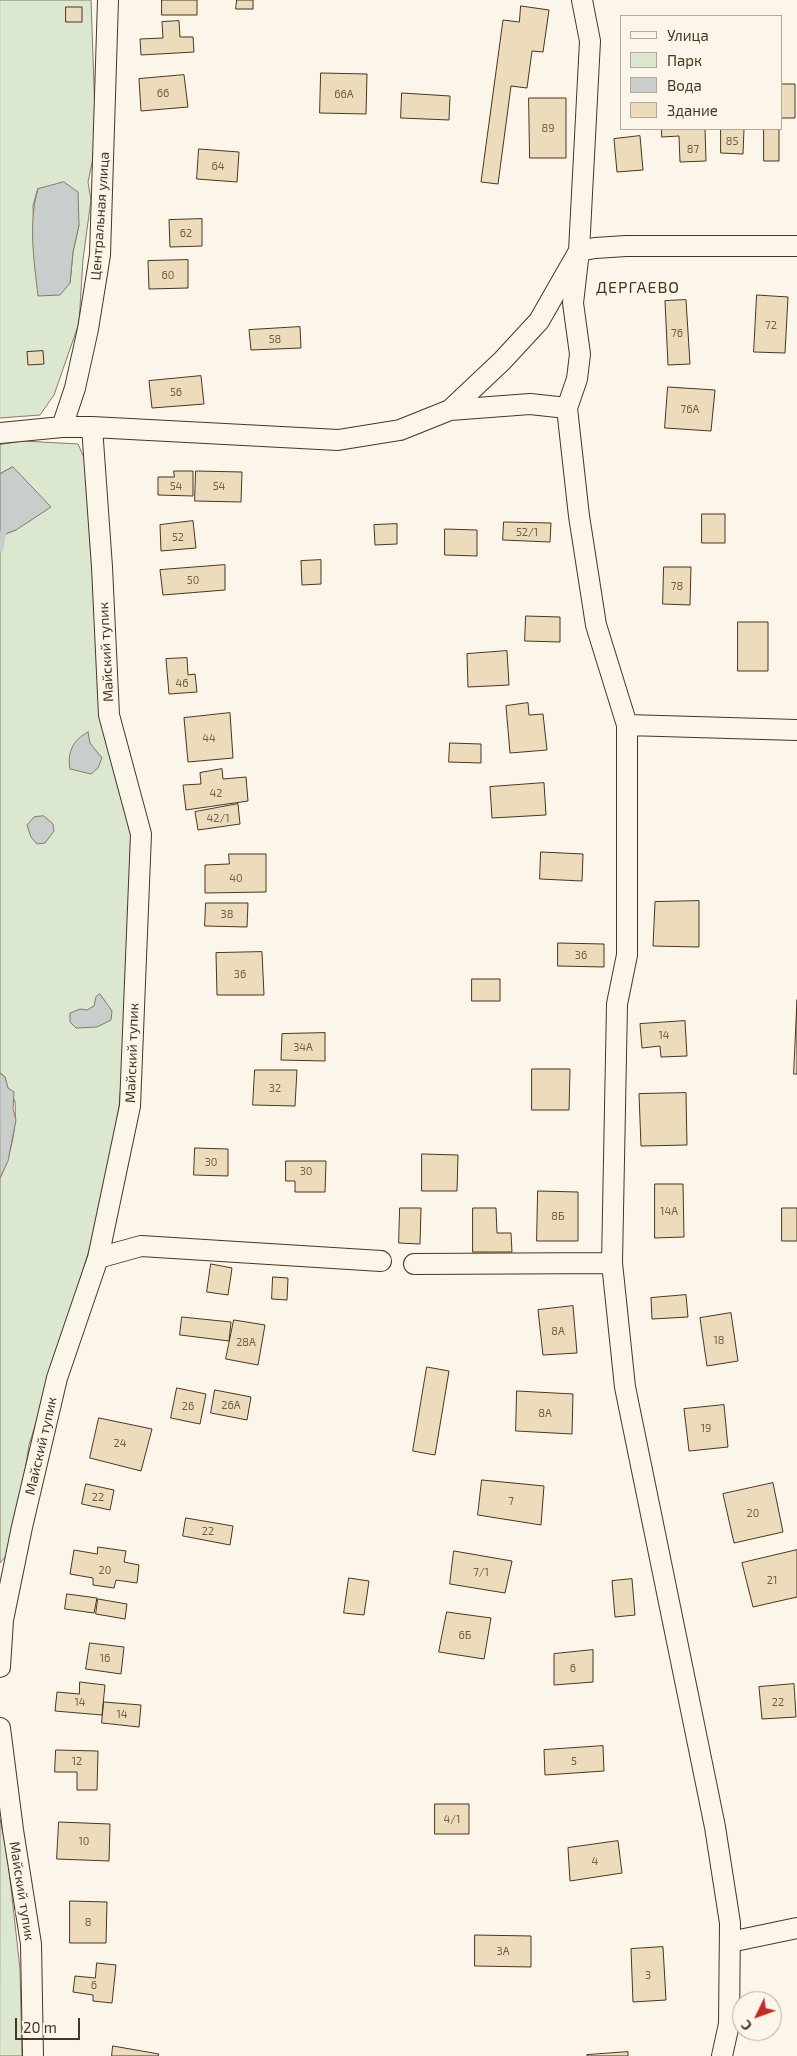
<!DOCTYPE html>
<meta charset="utf-8">
<style>
body{margin:0}
#map{position:relative;width:797px;height:2056px;overflow:hidden;background:#fbf6e9;font-family:"Exo 2",sans-serif}
canvas{display:block}
.legend{position:absolute;left:620px;top:15px;width:162px;height:115px;box-sizing:border-box;background:#fbf6e9;border:1px solid #b4a999;margin:0;padding:6px 9px;list-style:none;font-size:15px;color:#4a3520}
.legend li{display:flex;align-items:center;gap:10px;height:25px}
.legend b{width:25px;border:1px solid #b4a999}
.north{position:absolute;left:732px;top:1991px;width:50px;height:50px;box-sizing:border-box;background:#fbf6e9;border:1px solid #b4a999;border-radius:50%;rotate:228deg;font-size:14px;font-weight:700;line-height:20px;text-align:center;color:#4a3520}
.north::after{content:'';display:block;margin:auto;width:18px;height:22px;background:#c62828;clip-path:polygon(50% 0,100% 100%,50% 72%,0 100%)}
.scale{position:absolute;left:15px;top:2018px;width:65px;height:22px;box-sizing:border-box;border:2px solid #4a3520;border-top:0;padding-left:6px;font-size:15px;line-height:18px;white-space:nowrap;color:#4a3520;-webkit-text-stroke:4px #fbf6e9;paint-order:stroke}
</style>
<div id="map">
<canvas width="797" height="2056"></canvas>
<ul class="legend">
<li><b style="height:6px;background:#fbf6e9"></b>Улица</li>
<li><b style="height:14px;background:#dce7d0"></b>Парк</li>
<li><b style="height:14px;background:#c9cecd"></b>Вода</li>
<li><b style="height:14px;background:#ecdcbc"></b>Здание</li>
</ul>
<div class="north">С</div>
<div class="scale">20 m</div>
</div>
<script>
const ctx = document.querySelector('canvas').getContext('2d');
ctx.lineJoin = 'round';
function fillPath(path, color) { ctx.fillStyle = color; ctx.fill(path, 'evenodd'); }
function stroke(path, color, width, dash) { ctx.strokeStyle = color; ctx.lineWidth = width; ctx.lineCap = dash ? 'butt' : 'round'; ctx.setLineDash(dash || []); ctx.stroke(path); }
function label(font, color, halo, rows, align = 'center') {
  ctx.font = font + ' "Exo 2",sans-serif'; ctx.lineWidth = 4; ctx.setLineDash([]); ctx.textBaseline = 'middle'; ctx.strokeStyle = halo; ctx.fillStyle = color; for (const [text, x, y, turn = 0] of rows) {
    ctx.save(); ctx.translate(x, y); ctx.rotate((+turn || 0) * Math.PI / 180); ctx.textAlign = isNaN(turn) ? turn : align; if (halo) ctx.strokeText(text, 0, 0); ctx.fillText(text, 0, 0); ctx.restore();
  }
}
const green = new Path2D(`
 M0,0H91L96,144L88,182L91,200L83,259L79,323L54,395L40,415L0,418ZM38,189L79,225L73,252L70,283L35,263L33,206Z
 M23,441L78,444L88,467L134,835L124,1050L119,1107L103,1205L29,1445L21,1496L9,1552L0,1563V1178C11,1155 17,1127 15,1102C14,1097 9,1093 8,1088C6,1084 6,1080 5,1077L0,1073V536L16,530L13,467L0,474V445Z
 M0,1819L7,1852L20,1969L22,2056H0Z`);
const water = new Path2D(`
 M64,182L78,192L79,225L73,252L70,283L60,295L38,296C34,261 28,222 38,189Z
 M13,467L51,507L16,530L0,536V474Z
 M88,732L90,743L102,758L98,768L91,774L70,769C67,752 73,740 88,732Z
 M44,816L53,824L54,831L45,843L37,844L31,837L27,825L34,817Z
 M100,994L112,1011L111,1020L97,1027L76,1028L70,1022V1013L80,1009L87,1010L94,1006L96,997Z
 M0,1073L5,1077L8,1088L14,1092L13,1109L16,1120L8,1161L0,1178Z`);
const stream = new Path2D(`
 M0,550L4,529`);
const building = new Path2D(`
 M162,0H197V15H162Z
 M237,0H253V9H236Z
 M521,6L549,10L543,52L532,51L527,88L511,86L498,184L481,182L503,20L519,22Z
 M66,7H82V22H66Z
 M179,21L180,37H193L194,52L141,55L140,39L163,38L162,22Z
 M321,73L367,74L366,114L320,113Z
 M184,75L188,107L141,111L139,79Z
 M781,84H795V118H781Z
 M402,93L450,96L449,120L401,118Z
 M529,98H566V158H530Z
 M662,129H705L706,161L680,162L679,136L662,137Z
 M721,129H744L743,154L721,153Z
 M764,129H779V161H764Z
 M640,136L643,170L617,172L614,139Z
 M199,149L239,152L237,182L197,179Z
 M202,219V246L170,247L169,220Z
 M188,260V288L149,289L148,261Z
 M757,295L788,297L785,353L754,352Z
 M686,300L690,364L668,365L665,301Z
 M300,327L301,348L251,350L249,330Z
 M43,351L44,364L28,365L27,352Z
 M201,376L204,404L152,408L149,381Z
 M668,387L715,390L711,431L665,428Z
 M174,471H193V496L158,495V477H174Z
 M196,471L242,472L241,502L195,501Z
 M702,514H725V543H702Z
 M193,521L196,548L161,551L160,525Z
 M504,522L551,523L550,542L503,540Z
 M397,524V544L375,545L374,525Z
 M445,529L477,530V556L445,555Z
 M321,560V584L302,585L301,561Z
 M225,565V590L163,595L160,570Z
 M664,567H691L690,605L663,604Z
 M526,616L560,617V642L525,641Z
 M738,622H768V671H738Z
 M507,651L509,685L468,687L467,654Z
 M187,658L188,675L195,674L197,692L169,694L166,659Z
 M528,703L529,715L543,714L547,750L510,753L506,706Z
 M230,713L233,758L188,762L184,718Z
 M450,743L481,744V763L449,762Z
 M222,769L223,779L246,777L248,801L186,810L183,785L201,784L200,773Z
 M544,783L546,815L492,818L490,787Z
 M238,804L240,824L198,830L195,812Z
 M541,852L583,854L582,881L540,879Z
 M229,854H266V892L205,893V865L229,864Z
 M699,901V947L653,946L655,902Z
 M206,903H248L247,927L205,926Z
 M558,943L604,944V967L558,966Z
 M262,952L264,995H217L216,953Z
 M472,979H500V1001H472Z
 M797,1000V1074H794Z
 M685,1021L687,1056L661,1057L660,1046L642,1048L640,1024Z
 M325,1033V1061L281,1060L282,1034Z
 M532,1069H570L569,1110H532Z
 M255,1070H297L295,1106L253,1105Z
 M686,1093L687,1145L641,1146L639,1094Z
 M195,1148L228,1149V1176L194,1175Z
 M422,1154L458,1155L457,1191H422Z
 M286,1161H326L325,1192H295V1181H286Z
 M655,1184H683L684,1237L655,1238Z
 M538,1191L578,1192V1241H537Z
 M400,1208H421L420,1244L399,1243Z
 M473,1208H496L497,1233H511L512,1252H473Z
 M782,1208H797V1241H782Z
 M211,1264L232,1268L228,1295L207,1292Z
 M273,1277L288,1278L287,1300L272,1299Z
 M686,1295L688,1317L652,1319L651,1298Z
 M573,1306L577,1353L543,1355L538,1310Z
 M731,1313L738,1361L707,1366L700,1318Z
 M182,1317L231,1322L229,1341L180,1335Z
 M234,1320L265,1325L258,1365L226,1359Z
 M427,1367L449,1371L435,1455L413,1451Z
 M177,1388L206,1394L200,1424L171,1418Z
 M215,1390L251,1397L247,1420L211,1413Z
 M517,1391L573,1394L572,1434L516,1431Z
 M724,1405L728,1447L689,1451L684,1409Z
 M99,1418L152,1429L141,1471L90,1458Z
 M482,1480L544,1486L541,1525L478,1515Z
 M773,1483L783,1532L734,1543L723,1494Z
 M86,1484L114,1490L110,1510L82,1504Z
 M186,1518L233,1526L230,1545L183,1536Z
 M98,1547L126,1551L124,1562L139,1565L137,1583L116,1580L114,1588L93,1585V1578L70,1574L74,1550L97,1554Z
 M797,1550V1597L753,1607L742,1563Z
 M454,1551L512,1561L505,1593L450,1584Z
 M349,1578L369,1581L364,1615L344,1613Z
 M632,1579L635,1615L615,1617L612,1581Z
 M67,1594L97,1598L94,1613L65,1609Z
 M98,1599L127,1604L125,1619L96,1614Z
 M447,1612L491,1618L484,1659L439,1652Z
 M90,1643L124,1647L121,1674L86,1669Z
 M593,1650V1682L554,1685V1654Z
 M80,1682L105,1685L102,1715L55,1711L57,1692L79,1694Z
 M794,1684L796,1717L762,1719L759,1687Z
 M104,1702L141,1705L139,1727L102,1723Z
 M603,1746L604,1771L545,1775L544,1750Z
 M56,1750L98,1751L97,1790H77V1772H55Z
 M435,1804H469V1834H435Z
 M59,1822L110,1824L109,1861L57,1859Z
 M618,1841L622,1873L570,1881L568,1848Z
 M70,1901L107,1902L106,1943H70Z
 M475,1935L531,1936V1967L475,1966Z
 M663,1947L666,2000L633,2002L631,1949Z
 M97,1963L116,1965L112,2003L93,2001V1995L73,1992L75,1976L95,1978Z
 M113,2046L159,2054L158,2056H112Z
 M628,2052V2056H587V2055Z`);
const minor = new Path2D(`
 M582,0L590,41L579,251L573,303L580,354L577,379L567,408L579,516L596,625L627,725V955L617,1004L612,1263L625,1387L715,1827L730,1923L729,2024L722,2056
 M450,410L530,404L567,408
 M62,427L75,388L88,329L100,255L108,0
 M0,433L62,427H92L338,440L400,430L450,410L502,361L539,321L579,251L595,248L626,246H797
 M627,725L797,730
 M98,1258L141,1246L381,1261
 M414,1264L612,1263
 M0,1667L3,1620L22,1527L57,1378L98,1258L130,1106L141,834L109,715L102,567L92,427
 M0,1728L13,1830L31,1944L33,2056
 M730,1942L797,1928`);
const numberNames = [
 ["66",163,93],
 ["66А",344,94],
 ["89",548,128],
 ["85",732,141],
 ["87",693,149],
 ["64",218,166],
 ["62",186,233],
 ["60",168,275],
 ["72",771,325],
 ["76",677,333],
 ["58",275,339],
 ["56",176,392],
 ["76А",690,409],
 ["54",176,486],
 ["54",219,486],
 ["52/1",527,532],
 ["52",178,537],
 ["50",193,580],
 ["78",677,586],
 ["46",182,683],
 ["44",209,738],
 ["42",216,793],
 ["42/1",218,818],
 ["40",236,878],
 ["38",227,914],
 ["36",581,955],
 ["36",240,974],
 ["14",664,1035],
 ["34А",303,1047],
 ["32",275,1088],
 ["30",211,1162],
 ["30",306,1171],
 ["14А",669,1211],
 ["8Б",558,1216],
 ["8А",558,1331],
 ["18",719,1340],
 ["28А",246,1342],
 ["26А",231,1405],
 ["26",188,1406],
 ["8А",545,1413],
 ["19",706,1428],
 ["24",120,1443],
 ["22",98,1497],
 ["7",511,1501],
 ["20",753,1513],
 ["22",208,1531],
 ["20",105,1570],
 ["7/1",481,1572],
 ["21",772,1580],
 ["6Б",465,1635],
 ["16",105,1658],
 ["6",573,1668],
 ["14",80,1702],
 ["22",778,1702],
 ["14",122,1714],
 ["12",77,1761],
 ["5",574,1761],
 ["4/1",452,1819],
 ["10",84,1841],
 ["4",595,1861],
 ["8",88,1922],
 ["3А",503,1951],
 ["3",648,1975],
 ["6",94,1985]
];
const streetNames = [
 ["Центральная улица",100,216,-86],
 ["Майский тупик",106,652,-93],
 ["Майский тупик",132,1053,-88],
 ["Майский тупик",41,1446,-77],
 ["Майский тупик",22,1891,81]
];
const quarterNames = [
 ["ДЕРГАЕВО",638,288]
];
fillPath(green, '#dce7d0');
stroke(green, '#887966', 1);
fillPath(water, '#c9cecd');
stroke(water, '#887966', 1);
stroke(stream, '#c9cecd', 6);
fillPath(building, '#ecdcbc');
stroke(building, '#4a3520', 1);
stroke(minor, '#4a3520', 22);
stroke(minor, '#fbf6e9', 20);
label('11px', '#725f47', null, numberNames);
label('14px', '#4a3520', '#fbf6e9', streetNames);
ctx.letterSpacing = '1px';
label('16px', '#4a3520', '#fbf6e9', quarterNames);
ctx.letterSpacing = '0px';
</script>
